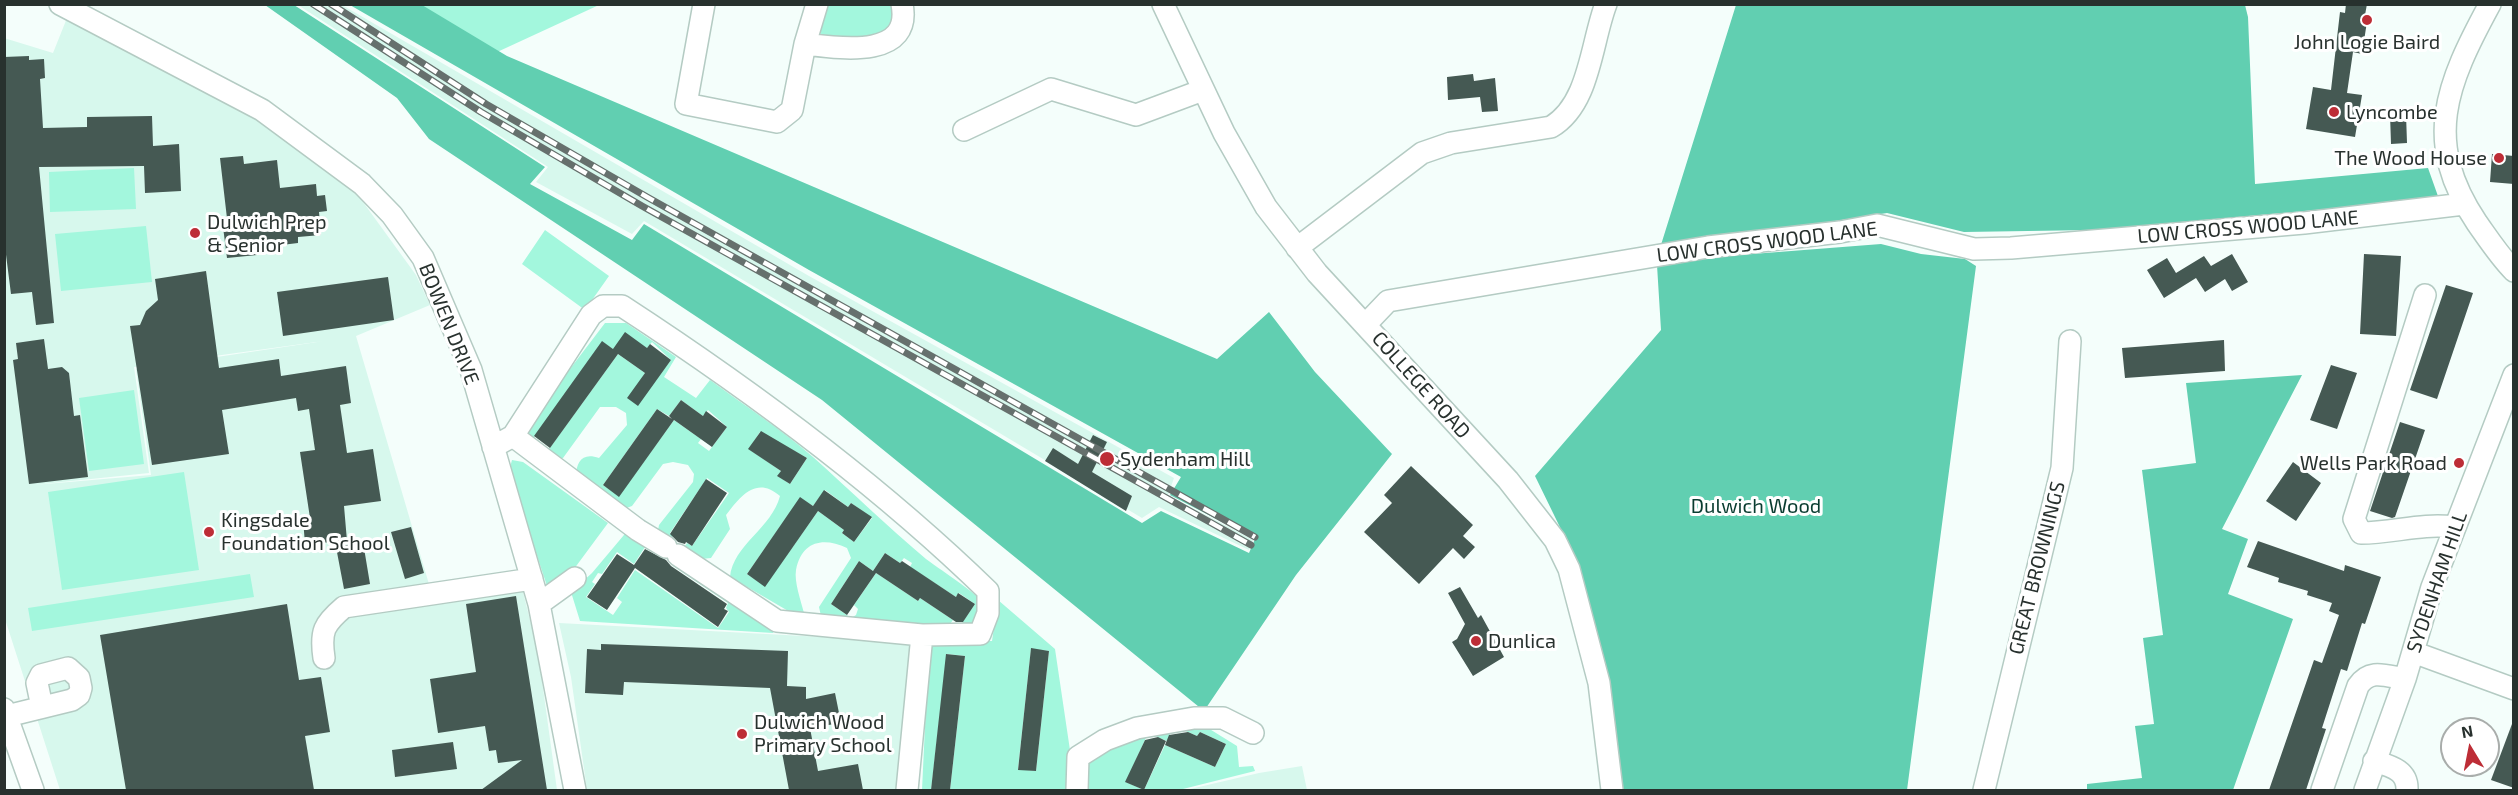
<!DOCTYPE html>
<style>
body{margin:0}
#map{position:relative;width:2518px;height:795px;overflow:hidden;background:#f4fefb;font-family:"Exo 2",sans-serif}
canvas{display:block}
.frame{position:absolute;inset:0;border:6px solid #28312e;pointer-events:none}
.north{position:absolute;left:2440px;top:717px;width:60px;height:60px;box-sizing:border-box;background:#fff;border:2px solid #a9adab;border-radius:50%;rotate:350deg;font-size:16px;font-weight:700;line-height:24px;text-align:center;color:#28312e}
.north::after{content:'';display:block;margin:auto;width:21px;height:27px;background:#bd2d36;clip-path:polygon(50% 0,100% 100%,50% 72%,0 100%)}
</style>
<div id="map">
<canvas width="2518" height="795"></canvas>
<div class="frame"></div>
<div class="north">N</div>
</div>
<script>
const ctx = document.querySelector('canvas').getContext('2d');
ctx.lineJoin = 'round';
function fillPath(path, color) { ctx.fillStyle = color; ctx.fill(path, 'evenodd'); }
function stroke(path, color, width, dash) { ctx.strokeStyle = color; ctx.lineWidth = width; ctx.lineCap = dash ? 'butt' : 'round'; ctx.setLineDash(dash || []); ctx.stroke(path); }
function label(font, color, halo, rows, align = 'center') {
  ctx.font = font + ' "Exo 2",sans-serif'; ctx.lineWidth = 6; ctx.setLineDash([]); ctx.textBaseline = 'middle'; ctx.strokeStyle = halo; ctx.fillStyle = color; for (const [text, x, y, turn = 0] of rows) {
    ctx.save(); ctx.translate(x, y); ctx.rotate((+turn || 0) * Math.PI / 180); ctx.textAlign = isNaN(turn) ? turn : align; if (halo) ctx.strokeText(text, 0, 0); ctx.fillText(text, 0, 0); ctx.restore();
  }
}
const built = new Path2D(`
 M298,5H342L809,276L1174,478L1168,495L1253,540L1249,550L1159,507L1142,518L644,221L632,234L536,182L548,167Z
 M67,18L246,109L355,191L416,275L430,305L356,336L431,591L519,576L538,652L557,790H60L5,619L4,38L53,53ZM324,341L136,369L151,475L33,485L149,473L134,367Z
 M559,623L917,642L897,790H587L571,677Z
 M1302,766L1307,790H1186L1259,773Z`);
const green = new Path2D(`
 M397,5H599L495,53Z
 M825,5H895L890,31L873,39L820,36Z
 M134,168L136,209L50,212L49,172Z
 M146,226L152,282L61,291L55,234Z
 M545,230L609,276L585,310L522,264Z
 M605,323H626L676,357L664,377L696,398L710,380C744,405 781,429 813,457C851,491 887,526 926,559C935,566 979,595 980,600C983,616 973,626 960,631L821,616L819,607L851,558L847,548C823,537 802,541 796,570C794,582 801,601 804,613L790,612L730,577C733,545 772,528 780,496C756,475 740,497 726,515L730,529L711,558L701,559L682,550L687,543L692,546L729,493L707,478L670,533L673,536L668,542L657,536L659,525L693,482L694,474L688,465L673,462L663,464L632,506L621,510L576,477C576,461 583,452 599,458L627,425L626,413L616,407H600L563,458L553,461L525,439V428ZM602,342L613,349L647,348L652,342L671,360L652,385L642,378L645,373L618,354L549,449L534,437ZM681,400L703,416L708,410L727,427L709,451L698,443L701,439L674,420L619,496L603,485L657,409L669,416ZM760,432L807,458L790,484L778,476L781,471L749,449ZM825,490L848,507L851,503L872,518L854,542L842,533L844,530L818,511L765,586L747,574L800,498L813,506ZM885,553L900,563L904,558L912,563L910,567L956,597L959,593L975,604L958,629L950,624L953,620L920,598L918,601L876,573L854,605L858,609L856,615L851,618L831,604L859,561L873,571Z
 M134,390L144,464L89,471L79,398Z
 M512,460L523,462L608,523L574,569L548,589L509,471Z
 M184,472L199,570L62,590L48,492Z
 M629,529L663,550L659,556L645,547L634,564L617,552L602,574L598,573L592,582L595,584L586,597L613,615L622,602L617,598L635,570L718,628L729,612L726,608L728,603L673,566L676,561L775,627L773,633L580,621L571,592L592,573Z
 M250,574L254,597L32,631L28,608Z
 M998,600L1055,649L1071,757L1070,790H950L965,656L947,654L931,790H922L929,641H992ZM1031,649L1049,651L1036,771L1018,769Z
 M1195,720L1237,746L1239,767L1253,766L1255,771L1179,790H1086V762C1124,730 1149,729 1195,720ZM1174,726L1197,736L1200,732L1226,744L1215,767L1165,745L1144,790L1126,782L1148,733L1167,741Z`);
const forest = new Path2D(`
 M265,5H294L545,167L530,184L632,240L644,224L1142,523L1161,511L1249,553L1255,539L1170,495L1181,477L809,270L350,5H422L507,56L1217,359L1269,312L1315,372L1392,454L1296,575L1204,711L822,400L429,139L397,98Z
 M1736,5H2245L2248,17L2255,184L2428,168L2439,199L2092,230L1964,232L1887,213L1660,248Z
 M1881,244L1921,254L1965,259L1976,266L1907,790H1623L1603,675L1575,558L1535,476L1661,330L1657,265L1727,256Z
 M2302,375L2222,529L2248,539L2228,594L2293,619L2233,790H2087V784L2142,778L2135,726L2154,724L2143,638L2163,635L2142,470L2196,463L2186,383Z`);
const building = new Path2D(`
 M2346,4H2367L2365,15H2368L2362,54L2353,52L2347,93L2362,95L2355,137L2306,129L2313,87L2331,90L2340,12L2345,13Z
 M29,56V60L44,59L45,78L40,79L43,128L87,127V117L152,116L153,146L179,144L181,191L145,193L144,166L39,167L54,323L36,325L32,292L11,294L4,239V57Z
 M1473,74L1474,81L1495,78L1498,111L1482,112L1480,97L1448,100L1447,77Z
 M2390,114H2406L2407,143L2391,144Z
 M2492,154L2514,156V184L2490,182Z
 M243,156L244,164L277,160L280,188L316,184L317,196L325,195L327,211L319,212L321,235L298,237V243L257,248V255L227,258L223,227H228L220,158Z
 M2232,254L2248,282L2232,291L2225,279L2205,292L2196,278L2164,298L2147,270L2167,258L2176,273L2204,256L2211,266Z
 M2364,254L2401,256L2396,336L2360,334Z
 M206,271L219,368L279,359L281,376L346,366L351,403L340,405L347,453L373,449L381,501L344,506L347,541L305,544L303,519L310,518L300,452L315,450L309,409L298,411L296,398L222,410L229,454L152,465L130,326L140,325L146,311L158,300L155,279Z
 M388,277L394,320L283,336L277,292Z
 M2446,285L2473,293L2437,399L2410,390Z
 M625,332L647,348L650,344L671,360L638,406L627,398L645,373L618,354L550,448L534,436L602,341L613,349Z
 M44,339L48,369L62,367L69,373L74,416L80,415L88,477L29,484L13,360L18,359L16,343Z
 M2224,340L2225,371L2125,378L2122,348Z
 M2331,365L2357,373L2337,429L2310,420Z
 M681,400L703,416L706,411L727,427L712,447L674,420L619,497L603,485L657,409L672,419L669,416Z
 M2400,422L2425,430L2395,517L2392,518L2370,511Z
 M761,431L807,458L790,484L777,476L781,471L748,449Z
 M1093,435L1107,442L1092,472L1132,496L1126,511L1045,461L1053,448L1078,464Z
 M2293,462L2321,483L2296,521L2266,501Z
 M1411,466L1473,525L1463,536L1475,547L1464,559L1453,548L1419,584L1364,532L1392,503L1384,495Z
 M706,479L727,493L692,546L686,542L685,544L678,542L670,534Z
 M824,490L848,507L851,503L872,517L854,542L842,533L844,530L818,511L765,587L747,574L800,497L813,506Z
 M411,527L424,573L405,579L391,532Z
 M2258,541L2344,571L2345,565L2381,577L2365,624L2362,623L2347,671L2341,669L2322,728L2326,729L2306,790H2269L2314,660L2322,663L2339,615L2329,611L2332,603L2307,595L2308,591L2278,582L2279,578L2247,567Z
 M363,542L370,584L344,589L336,547Z
 M645,549L666,560L671,566L727,604L724,609L728,611L718,627L635,568L607,610L587,597L617,554L634,565Z
 M885,553L900,563L902,561L956,597L958,593L975,604L963,622H956L920,598L918,601L876,573L847,615L831,604L859,561L873,571Z
 M1460,587L1478,618L1481,615L1504,657L1473,676L1452,642L1457,639L1465,624L1448,593Z
 M516,596L547,790H481L522,760L498,763L496,750L489,751L485,726L438,733L430,679L476,672L466,604Z
 M287,604L299,680L321,677L330,732L305,736L314,790H126L100,635Z
 M601,644L788,651L787,686L806,687V699L835,693L841,723L810,728L818,771L858,764L863,790H789L770,688L624,682L623,695L585,693L587,649L601,650Z
 M1031,648L1049,651L1036,771L1018,770Z
 M946,654L965,656L950,790H931Z
 M2512,724H2514V788L2491,780Z
 M1188,732L1197,736L1200,732L1226,744L1215,767L1165,745L1169,735Z
 M1158,737L1166,741L1144,790L1125,782L1145,740Z
 M453,742L457,769L395,777L392,750Z`);
const minor = new Path2D(`
 M60,4L262,110L362,184L392,215L423,258L471,370L539,604L575,790
 M704,4L686,104L777,122L792,110L805,44L817,4
 M1163,4L1224,133L1266,207L1317,273L1508,480L1555,540L1569,569L1599,683L1612,790
 M2490,4C2446,85 2422,141 2477,223C2489,240 2500,257 2514,271
 M805,44C838,48 913,60 902,4
 M964,130L1051,89L1136,115L1203,90
 M1297,248L1422,153L1451,143L1551,127C1590,104 1591,43 1606,4
 M2425,295L2354,519L2361,533C2394,533 2420,523 2454,527
 M1366,324L1388,301L1708,247L1840,232L1877,225L1974,249L2011,248L2304,223L2464,204
 M513,436L638,530L666,547
 M493,447L513,436L591,315L603,306H622C751,390 878,484 988,591V613L980,634L922,635L777,621L678,555
 M539,604L575,578
 M2413,652L2514,689
 M324,658C320,631 324,624 344,607L532,579
 M4,709L33,790
 M7,716L72,700L79,695L81,688L79,678L68,668L41,675L37,683L42,707
 M2374,761C2390,766 2408,770 2407,790
 M907,790L922,635
 M1077,790L1078,757L1105,740L1137,728L1194,718H1223L1253,733
 M1984,790L2062,468L2070,341
 M2322,790L2358,686C2370,668 2386,676 2405,679
 M2365,790L2405,679L2432,587L2514,375`);
const rail = new Path2D(`
 M313,4L481,112L642,206L1251,545
 M331,4L486,104L647,197L1255,537`);
const markers = [
 [2367,20,6,"#bd2d36"],
 [2334,112,6,"#bd2d36"],
 [2499,158,6,"#bd2d36"],
 [195,233,6,"#bd2d36"],
 [1107,459,8,"#bd2d36"],
 [2459,463,6,"#bd2d36"],
 [209,532,6,"#bd2d36"],
 [1476,641,6,"#bd2d36"],
 [742,734,6,"#bd2d36"]
];
const poiNames = [
 ["John Logie Baird",2367,42,"center"],
 ["Lyncombe",2346,112],
 ["The Wood House",2487,158,"right"],
 ["Dulwich Prep",207,222],
 ["& Senior",207,245],
 ["Sydenham Hill",1120,459],
 ["Wells Park Road",2447,463,"right"],
 ["Kingsdale",221,520],
 ["Foundation School",221,543],
 ["Dunlica",1488,641],
 ["Dulwich Wood",754,722],
 ["Primary School",754,745]
];
const streetNames = [
 ["LOW CROSS WOOD LANE",2248,227,-5],
 ["LOW CROSS WOOD LANE",1767,242,-7],
 ["BOWEN DRIVE",449,324,68],
 ["COLLEGE ROAD",1421,385,48],
 ["GREAT BROWNINGS",2037,568,-76],
 ["SYDENHAM HILL",2437,582,-71]
];
const parkNames = [
 ["Dulwich Wood",1756,506]
];
fillPath(built, '#d7f8ed');
fillPath(green, '#a3f7dd');
fillPath(forest, '#61cfb1');
fillPath(building, '#455953');
stroke(minor, '#b4cbc3', 24);
stroke(minor, '#fff', 21);
stroke(rail, '#66706d', 7);
stroke(rail, '#fff', 4.5, [14]);
for (const [x, y, r, color] of markers) { const dot = new Path2D(); dot.arc(x, y, r, 0, 2 * Math.PI); ctx.fillStyle = color; ctx.fill(dot); stroke(dot, '#fff', 2); }
label('20px', '#28312e', '#fff', poiNames, 'left');
label('20px', '#28312e', '#fff', streetNames);
label('20px', '#093c30', '#fff', parkNames);
</script>
